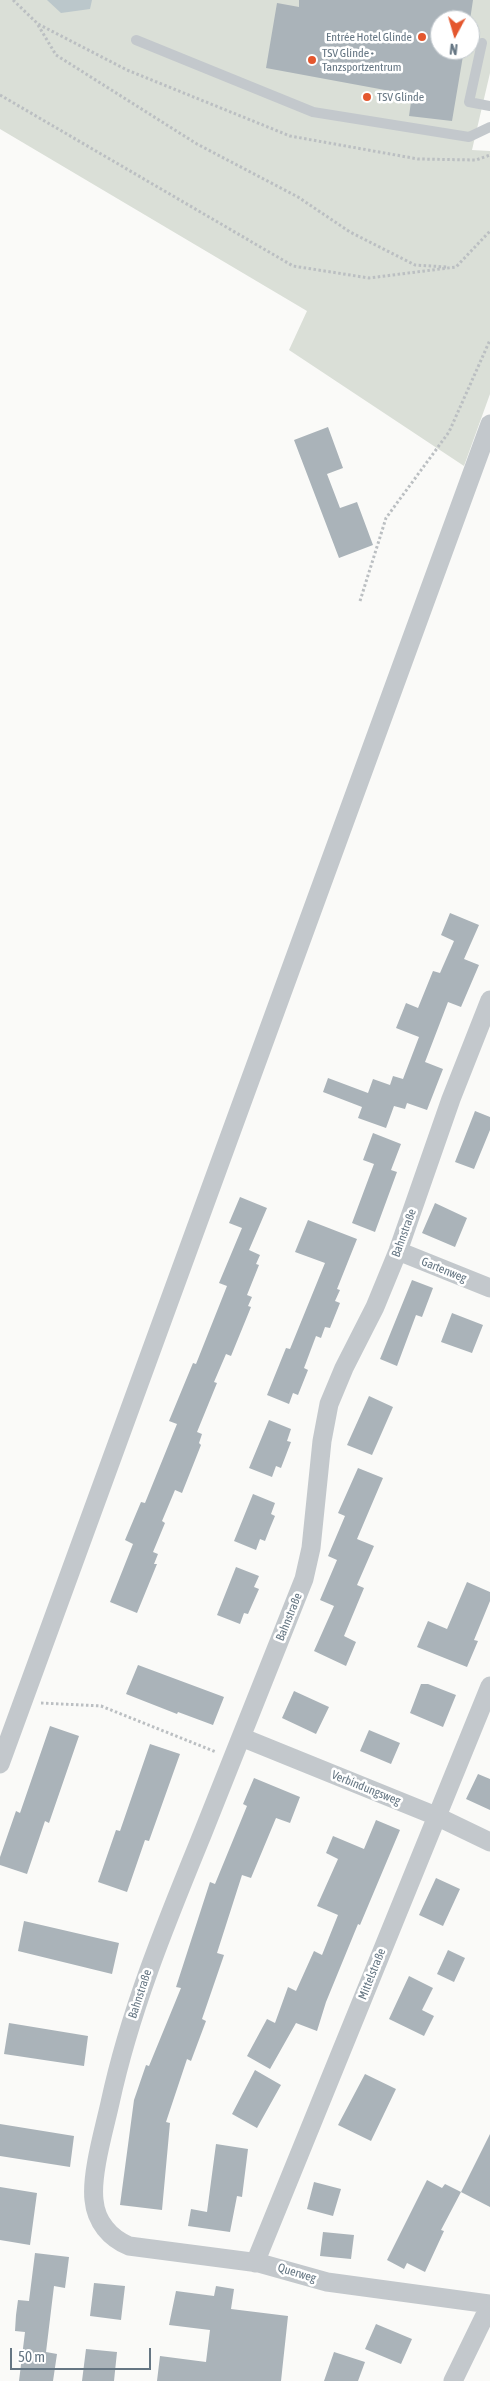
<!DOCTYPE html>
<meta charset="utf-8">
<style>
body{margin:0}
#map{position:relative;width:490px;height:2381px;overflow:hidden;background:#fafaf8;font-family:"Asap Condensed",sans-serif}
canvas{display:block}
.north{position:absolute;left:430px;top:10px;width:50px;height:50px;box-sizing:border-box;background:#fff;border:1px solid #c1c8cd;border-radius:50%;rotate:186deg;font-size:14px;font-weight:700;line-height:20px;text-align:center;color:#657683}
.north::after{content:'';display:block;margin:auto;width:18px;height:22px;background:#e4572e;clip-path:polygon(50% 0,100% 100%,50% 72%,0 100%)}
.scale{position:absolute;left:10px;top:2348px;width:141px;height:22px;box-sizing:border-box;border:2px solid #657683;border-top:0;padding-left:6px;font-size:15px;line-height:18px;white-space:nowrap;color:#657683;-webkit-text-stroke:4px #fff;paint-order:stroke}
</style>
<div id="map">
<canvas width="490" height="2381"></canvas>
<div class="north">N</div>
<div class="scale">50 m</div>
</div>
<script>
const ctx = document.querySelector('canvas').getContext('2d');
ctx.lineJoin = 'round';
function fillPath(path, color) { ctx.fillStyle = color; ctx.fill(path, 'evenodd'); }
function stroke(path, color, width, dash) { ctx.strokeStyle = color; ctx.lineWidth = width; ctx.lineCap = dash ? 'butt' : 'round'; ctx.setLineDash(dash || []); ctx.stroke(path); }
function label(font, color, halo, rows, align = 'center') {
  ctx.font = font + ' "Asap Condensed",sans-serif'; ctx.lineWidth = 5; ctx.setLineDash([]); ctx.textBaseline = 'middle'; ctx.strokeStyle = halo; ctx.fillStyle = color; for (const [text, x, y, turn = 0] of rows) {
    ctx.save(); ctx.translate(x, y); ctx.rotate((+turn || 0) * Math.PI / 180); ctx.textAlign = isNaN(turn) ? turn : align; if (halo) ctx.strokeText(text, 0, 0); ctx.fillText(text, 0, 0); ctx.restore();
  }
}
const green = new Path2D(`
 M0,0H490V73L472,150L490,151V394L464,466L289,350L307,311L0,129ZM440,20H470V50H440Z`);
const water = new Path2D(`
 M47,0H92L90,9L61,13Z`);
const building = new Path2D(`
 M299,0H473L470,20H440V50H464L452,121L409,116L412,95L266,68L277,3L299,7Z
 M328,427L343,468L327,474L340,508L357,502L373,545L339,558L294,440Z
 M450,913L479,925L464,959L479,965L461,1007L448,1002L425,1062L443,1069L427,1110L407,1103L405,1109L394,1106L386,1128L358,1118L362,1107L323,1092L328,1078L368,1093L373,1079L390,1085L393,1076L403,1079L419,1037L396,1028L406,1003L418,1008L433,971L440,973L454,941L441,935Z
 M475,1111L490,1117V1130L474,1169L455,1162Z
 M373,1133L401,1144L391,1170L397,1172L375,1232L352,1223L374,1164L363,1160Z
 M240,1197L267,1208L249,1250L260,1255L256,1264L259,1265L247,1295L252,1297L248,1306L251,1307L231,1356L226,1354L214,1382L217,1383L197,1432L202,1434L199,1443L201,1445L182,1493L175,1490L162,1521L165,1523L153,1552L158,1554L154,1564H157L137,1613L110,1602L133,1544L125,1540L141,1502L145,1503L177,1424L169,1421L193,1363L196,1364L227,1286L219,1283L242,1228L229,1223Z
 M435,1203L467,1218L455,1247L422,1233Z
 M308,1220L357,1239L337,1289L340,1290L335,1301L340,1303L330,1328L325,1327L321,1338L316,1336L304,1368L308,1370L298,1395L293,1393L289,1404L267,1395L286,1348L290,1349L325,1263L295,1252Z
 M412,1280L433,1288L422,1317L416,1315L397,1366L380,1359Z
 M452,1313L483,1325L472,1353L441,1342Z
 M369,1396L393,1407L372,1455L347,1445Z
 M269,1420L291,1429L287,1441L291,1442L281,1468L276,1466L272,1477L249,1468Z
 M358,1468L383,1478L357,1539L374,1546L357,1585L364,1588L344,1636L356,1642L346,1666L314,1651L334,1606L320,1600L337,1560L328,1556L345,1516L338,1513Z
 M253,1494L275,1503L271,1514L275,1516L270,1528L265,1541L260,1539L256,1550L234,1541Z
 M236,1567L259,1576L254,1587L259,1589L248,1614L244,1613L240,1624L217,1615Z
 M467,1582L490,1592V1601L474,1640L478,1641L467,1667L417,1647L428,1621L447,1629Z
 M138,1665L224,1697L213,1725L178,1712L177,1714L126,1694Z
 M421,1684H428L456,1695L443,1727L410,1713Z
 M294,1691L329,1707L316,1734L282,1718Z
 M50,1726L79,1736L49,1823L45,1821L27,1874L0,1865V1857L16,1811L20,1813Z
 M369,1730L400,1743L391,1764L360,1751Z
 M150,1744L180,1754L149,1841L145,1840L127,1892L98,1882L116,1830L120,1831Z
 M478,1774L490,1779V1810L466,1799Z
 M254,1778L300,1797L290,1823L276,1818L251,1878L242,1875L217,1953L224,1955L202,2019L206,2021L191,2061L187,2059L166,2122L170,2123L162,2210L120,2205L134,2100L146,2065L149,2066L181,1988L176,1987L210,1882L215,1884L247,1806L243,1804Z
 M376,1820L400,1830L360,1925L358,1924L326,2002L317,2031L296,2023L270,2069L247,2056L267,2019L275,2023L288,1987L296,1991L314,1951L322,1955L338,1915L317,1906L338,1859L326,1853L333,1836L364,1849Z
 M436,1878L460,1889L443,1926L419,1915Z
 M24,1921L119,1943L112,1974L18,1951Z
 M448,1950L465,1958L454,1982L437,1974Z
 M409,1976L433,1988L422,2010L434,2016L424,2036L389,2019Z
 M9,2023L88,2036L84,2066L4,2054Z
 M255,2070L281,2085L257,2128L232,2114Z
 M365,2074L396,2089L371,2141L338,2125Z
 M0,2124L74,2136L70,2167L0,2156Z
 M490,2134V2207L461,2192Z
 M216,2144L248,2149L242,2197L237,2196L230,2232L188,2226L191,2209L207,2212Z
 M427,2180L442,2188L445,2184L461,2192L441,2230L444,2231L425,2272L407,2263L404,2269L387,2260Z
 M314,2182L341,2189L333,2216L307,2209Z
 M0,2187L37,2193L30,2245L0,2240Z
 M323,2232L354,2235L351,2259L320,2256Z
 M35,2253L69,2257L65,2288L54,2286L46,2352L57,2354L53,2381H19L25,2332L15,2331L16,2315L18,2300L29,2301Z
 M94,2283L125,2286L121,2320L90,2316Z
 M216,2286L234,2289L231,2309L288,2316L281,2381H157L160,2356L206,2362L210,2330L169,2325L176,2291L214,2296Z
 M376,2324L412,2339L401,2364L365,2349Z
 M86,2349L117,2352L114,2381H82Z
 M334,2352L365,2362L358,2381H324Z`);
const path = new Path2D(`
 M13,0L38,24L127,70L290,136L418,159L476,160L490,155
 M38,25L56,55L197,144L298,197L350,232L415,265L447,267
 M0,95L293,266L369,278L456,267L490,231
 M360,601L386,518L449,432L490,340
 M41,1703L101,1706L216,1752`);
const lane = new Path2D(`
 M136,40L313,112L469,137L490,127
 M482,43L469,102L490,106`);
const street = new Path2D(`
 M490,1000L451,1099L398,1251L375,1307L344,1368L329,1404L322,1441L311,1548L304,1579C270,1664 236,1750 202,1835C166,1923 130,2010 110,2103C104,2130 91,2174 94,2200C96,2222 110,2238 129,2246L259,2263L327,2282L490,2304
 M398,1251L490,1288
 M241,1737L436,1816L490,1842
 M0,1764L490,424
 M255,2263L490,1686
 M453,2381L490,2305`);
const markers = [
 [422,37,5,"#e4572e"],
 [312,60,5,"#e4572e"],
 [367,97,5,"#e4572e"]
];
const poiNames = [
 ["Entrée Hotel Glinde",412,37,"right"],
 ["TSV Glinde -",322,53],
 ["Tanzsportzentrum",322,67],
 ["TSV Glinde",377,97]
];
const streetNames = [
 ["Bahnstraße",404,1233,-70],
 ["Gartenweg",444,1270,22],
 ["Bahnstraße",289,1617,-68],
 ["Verbindungsweg",366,1788,22],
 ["Mittelstraße",372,1974,-68],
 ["Bahnstraße",140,1994,-72],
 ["Querweg",297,2273,17]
];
fillPath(green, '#dadfd7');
fillPath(water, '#bbc7cb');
fillPath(building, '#aab3b9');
stroke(path, '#bbbfc2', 3, [2.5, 2.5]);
stroke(lane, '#c3c8cc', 10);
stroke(street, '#c3c8cc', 19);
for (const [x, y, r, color] of markers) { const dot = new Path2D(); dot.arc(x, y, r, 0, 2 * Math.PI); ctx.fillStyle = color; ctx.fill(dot); stroke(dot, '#fff', 2); }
label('12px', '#657683', '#fff', poiNames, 'left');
label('12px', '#657683', '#fff', streetNames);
</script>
